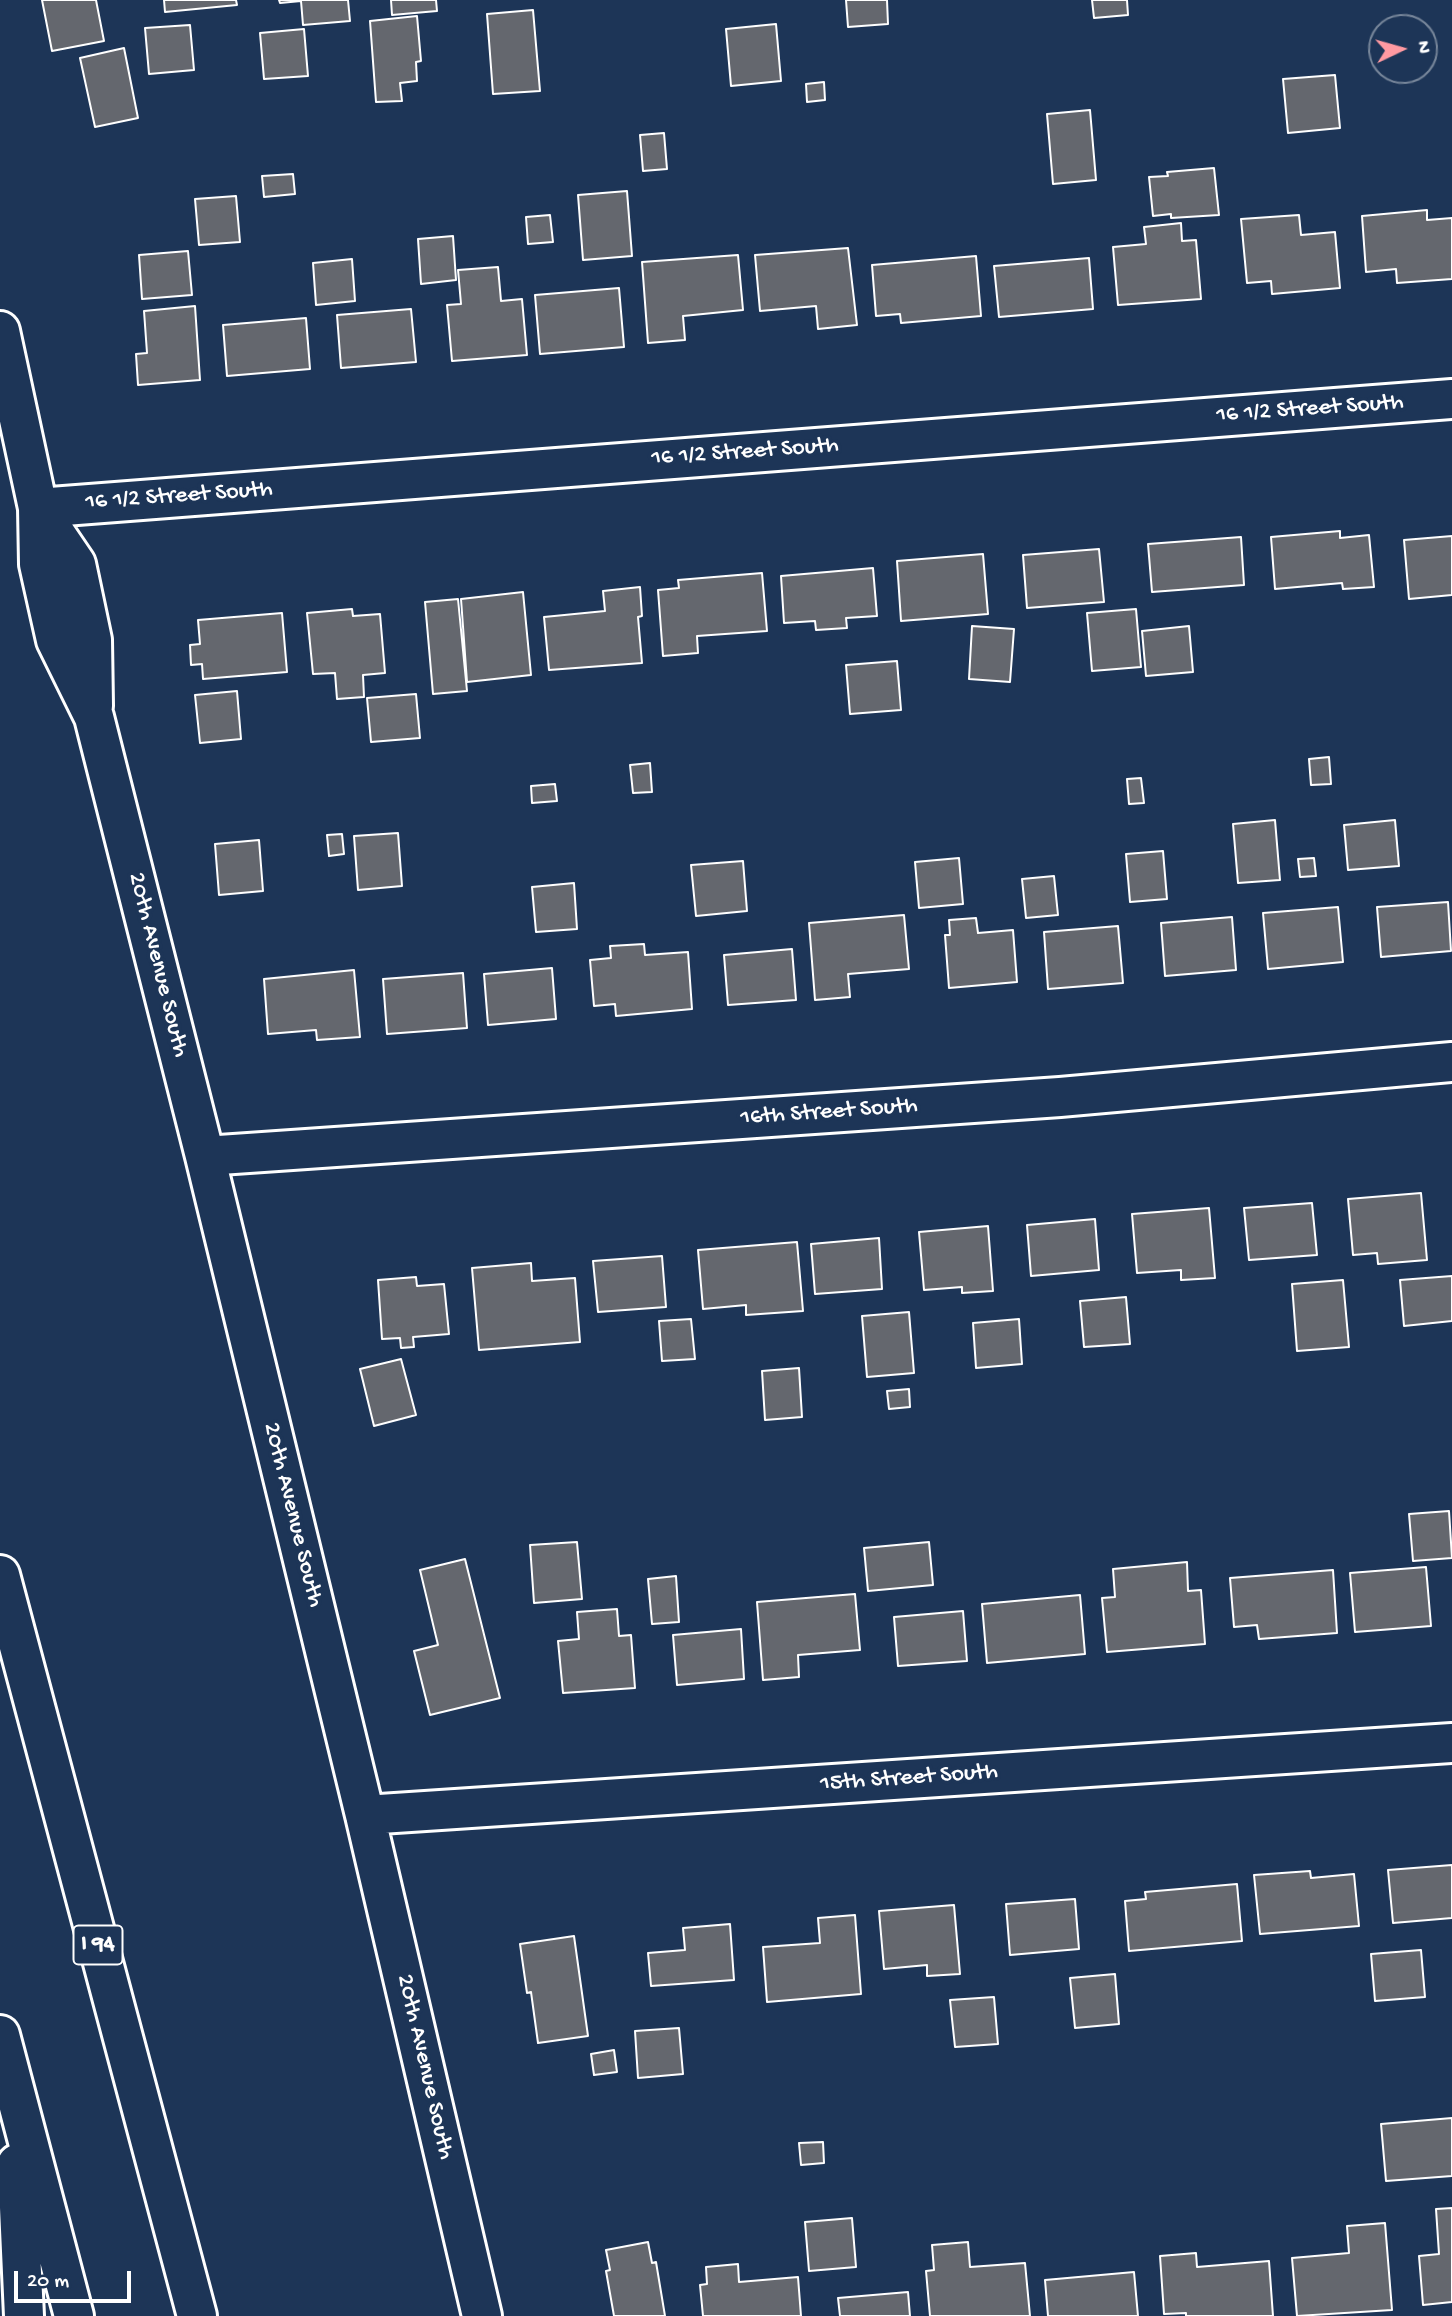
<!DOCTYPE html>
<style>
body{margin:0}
#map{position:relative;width:1452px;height:2316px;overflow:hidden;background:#1d3557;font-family:"Gochi Hand",sans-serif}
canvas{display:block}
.north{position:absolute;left:1368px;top:14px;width:70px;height:70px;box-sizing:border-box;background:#1d3557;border:2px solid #77869a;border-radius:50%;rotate:85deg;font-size:19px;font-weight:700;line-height:28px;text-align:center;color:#fff}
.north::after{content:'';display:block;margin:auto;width:24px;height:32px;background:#ff9aa2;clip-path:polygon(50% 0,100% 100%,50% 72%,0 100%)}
.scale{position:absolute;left:14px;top:2271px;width:117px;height:32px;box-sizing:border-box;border:4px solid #fff;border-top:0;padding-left:9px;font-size:21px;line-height:24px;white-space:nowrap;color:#fff;-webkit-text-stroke:5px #1d3557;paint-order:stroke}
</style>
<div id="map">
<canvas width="1452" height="2316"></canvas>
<div class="north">N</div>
<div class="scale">20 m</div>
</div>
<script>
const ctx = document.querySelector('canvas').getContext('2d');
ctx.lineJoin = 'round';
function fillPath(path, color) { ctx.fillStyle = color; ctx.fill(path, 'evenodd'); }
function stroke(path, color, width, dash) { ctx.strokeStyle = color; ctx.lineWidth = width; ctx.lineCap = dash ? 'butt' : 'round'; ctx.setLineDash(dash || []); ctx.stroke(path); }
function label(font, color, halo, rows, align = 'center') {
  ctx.font = font + ' "Gochi Hand",sans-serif'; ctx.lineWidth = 7; ctx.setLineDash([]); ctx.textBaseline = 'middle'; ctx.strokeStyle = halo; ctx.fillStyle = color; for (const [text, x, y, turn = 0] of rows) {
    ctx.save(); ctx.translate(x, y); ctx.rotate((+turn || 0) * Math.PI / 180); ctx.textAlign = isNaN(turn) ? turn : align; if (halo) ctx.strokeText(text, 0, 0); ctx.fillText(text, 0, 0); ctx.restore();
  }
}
const building = new Path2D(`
 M42,0H96L104,41L52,51Z
 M164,0H236L237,5L165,12Z
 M279,0H348L350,21L303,25L301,1L280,3Z
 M391,0H436L437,11L392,15Z
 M846,0H887L888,24L848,27Z
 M1092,0H1127L1128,15L1094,18Z
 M533,10L540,91L493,94L487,14Z
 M417,16L421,61L416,62L417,81L400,83L402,101L376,102L370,21Z
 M776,24L781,81L731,86L726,29Z
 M190,25L194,70L149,74L145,28Z
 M304,29L308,76L264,79L260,33Z
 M124,48L138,118L95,127L80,58Z
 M1335,75L1340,128L1288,133L1283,79Z
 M824,82L825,100L807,102L806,84Z
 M1090,110L1096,180L1053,184L1047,114Z
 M664,133L667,169L643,171L640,135Z
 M1214,168L1219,215L1171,218V214L1153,216L1149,177L1168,176L1167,172Z
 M293,174L295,194L264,197L262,176Z
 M627,191L632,256L583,260L578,195Z
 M236,196L240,242L199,245L195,199Z
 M1427,210V220L1452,218V279L1397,283L1396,269L1366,272L1362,216Z
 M550,215L553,242L528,244L526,217Z
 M1299,215L1301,235L1335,232L1340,288L1272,294L1271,281L1247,283L1241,219Z
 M1181,223L1182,241L1196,240L1201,299L1118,305L1113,247L1146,244L1144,227Z
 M453,236L456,280L421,284L418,239Z
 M848,248L857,325L818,329L816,306L760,311L755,255Z
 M188,251L192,295L142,299L139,255Z
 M738,255L743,310L683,316L685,340L648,343L642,262Z
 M976,256L981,316L901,323L900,314L876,316L872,265Z
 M1089,258L1093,309L999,317L994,266Z
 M352,259L355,301L316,305L313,263Z
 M498,267L501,301L522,299L527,355L452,361L447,305L461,304L458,270Z
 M619,288L624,347L540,354L535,295Z
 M195,306L200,380L138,385L136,354L147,353L144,311Z
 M411,309L416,362L341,368L337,315Z
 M306,318L310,369L227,376L223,325Z
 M1340,531V538L1369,535L1374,587L1343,589L1342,583L1275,589L1271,537Z
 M1452,536V595L1409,599L1404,540Z
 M1241,537L1244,585L1152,592L1148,544Z
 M1099,549L1104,602L1027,608L1023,555Z
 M983,554L988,614L901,621L897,561Z
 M873,568L877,616L846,618L847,628L816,630L815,621L784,623L781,576Z
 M762,573L767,631L697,636L698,653L663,656L658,590L679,588L678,580Z
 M640,587L642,616L638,617L642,663L549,670L544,617L605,611L603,591Z
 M523,592L531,675L467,682L461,599Z
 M458,599L467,691L433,694L425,602Z
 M352,609L353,616L380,614L385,673L363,675L364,697L337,699L335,673L313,674L307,613Z
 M1136,609L1141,667L1092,671L1087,613Z
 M282,613L287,672L203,679L202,664L191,665L190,645L200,644L198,620Z
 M972,626L1014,629L1010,682L969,679Z
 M1189,626L1193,672L1146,676L1142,631Z
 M897,661L901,710L850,714L846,665Z
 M237,691L241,739L200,743L195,695Z
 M416,694L420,738L371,742L367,698Z
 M1329,757L1331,784L1311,785L1309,759Z
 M650,763L652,792L633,793L630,765Z
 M1141,778L1144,803L1129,804L1127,779Z
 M555,784L557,801L532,803L531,786Z
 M1275,820L1280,880L1238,883L1233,824Z
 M1395,820L1399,866L1348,870L1344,825Z
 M398,833L402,886L358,890L354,836Z
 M342,834L344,854L329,856L327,835Z
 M259,840L263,891L219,895L215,844Z
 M1163,851L1167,899L1130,902L1126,854Z
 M959,858L963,904L919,908L915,862Z
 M1314,858L1316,876L1300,877L1298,859Z
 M743,861L747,911L696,916L691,865Z
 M1054,876L1058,915L1026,918L1022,879Z
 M574,883L577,929L536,932L532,887Z
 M1448,902L1451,951L1381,957L1377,907Z
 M1338,907L1343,962L1268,969L1263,913Z
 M904,915L909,969L848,974L850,997L815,1000L809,923Z
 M1232,917L1236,970L1165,976L1161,923Z
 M976,918L978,933L1013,930L1017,982L949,988L945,935H950L949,920Z
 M1118,926L1123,983L1048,989L1044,932Z
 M644,944L645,955L688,952L692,1009L616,1016L615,1004L594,1006L590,960L611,958L610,946Z
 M792,949L796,1000L728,1005L724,955Z
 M552,968L556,1019L488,1025L484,974Z
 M354,970L360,1037L317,1040L316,1030L268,1034L264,979Z
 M463,973L467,1028L387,1034L383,979Z
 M1421,1193L1427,1260L1378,1264L1377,1253L1353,1255L1348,1199Z
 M1312,1203L1317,1255L1249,1260L1244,1208Z
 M1209,1208L1215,1278L1181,1280V1270L1137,1273L1132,1214Z
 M1095,1219L1099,1270L1031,1276L1027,1225Z
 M988,1226L993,1291L962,1293V1287L924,1290L919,1232Z
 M879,1238L882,1289L815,1294L811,1244Z
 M797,1242L803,1311L746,1315V1305L703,1309L698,1250Z
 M662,1256L666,1307L598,1312L593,1261Z
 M531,1263L532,1281L575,1278L580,1342L479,1350L472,1268Z
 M1452,1276V1321L1404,1326L1400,1280Z
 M416,1277L417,1286L444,1284L449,1334L413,1337L414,1347L401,1348L400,1338L382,1339L378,1280Z
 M1343,1280L1349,1347L1297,1351L1292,1284Z
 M1126,1297L1130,1344L1084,1347L1080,1301Z
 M909,1312L914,1373L867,1377L862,1316Z
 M691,1319L695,1359L662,1361L659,1321Z
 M1019,1319L1022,1364L976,1368L973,1323Z
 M401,1359L416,1415L374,1426L360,1369Z
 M799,1368L802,1417L765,1420L762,1371Z
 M909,1389L910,1407L889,1409L887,1391Z
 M1449,1511L1452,1558L1413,1561L1409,1514Z
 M577,1542L582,1599L534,1603L530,1545Z
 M929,1542L933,1585L868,1591L864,1548Z
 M465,1559L500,1698L430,1715L414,1651L438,1645L420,1570Z
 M1187,1562L1188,1591L1201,1590L1205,1644L1107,1652L1102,1598L1115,1597L1113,1569Z
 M1426,1567L1431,1626L1355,1632L1350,1573Z
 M1333,1570L1337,1633L1259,1639L1257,1625L1234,1627L1230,1578Z
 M676,1576L679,1622L652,1624L648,1579Z
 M855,1594L860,1650L798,1655L799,1677L763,1680L757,1602Z
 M1080,1595L1085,1654L987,1663L982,1604Z
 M617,1609L619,1636L631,1635L635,1688L563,1693L558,1641L579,1639L577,1612Z
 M963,1611L967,1661L898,1666L894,1617Z
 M741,1629L744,1679L677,1685L673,1635Z
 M1452,1865V1918L1393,1923L1388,1870Z
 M1310,1871L1311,1878L1354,1874L1359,1926L1260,1934L1254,1875Z
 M1237,1884L1242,1941L1129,1951L1125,1901L1146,1899L1145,1892Z
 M1075,1899L1079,1949L1010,1955L1006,1904Z
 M954,1905L960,1974L927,1976V1965L884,1969L879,1911Z
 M855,1915L861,1994L767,2002L763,1947L820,1943L818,1918Z
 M730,1924L734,1980L651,1986L648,1953L685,1950L683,1928Z
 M574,1936L588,2036L538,2043L531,1992L527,1993L520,1944Z
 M1421,1950L1425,1997L1375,2001L1371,1954Z
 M1115,1974L1119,2024L1075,2028L1070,1978Z
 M994,1997L998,2044L955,2047L950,2000Z
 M679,2028L683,2074L638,2078L635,2031Z
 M614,2050L617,2072L594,2075L591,2054Z
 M1452,2118V2176L1386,2181L1381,2124Z
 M823,2142L824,2163L801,2165L799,2143Z
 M1452,2208V2302L1423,2305L1419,2256L1439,2254L1436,2209Z
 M852,2218L856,2267L809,2271L805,2222Z
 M1385,2223L1392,2310L1297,2316L1292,2258L1349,2253L1347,2226Z
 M648,2242L652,2263L656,2262L665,2316H614L606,2271L610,2270L606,2250Z
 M968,2242L970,2267L1025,2263L1030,2316H930L926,2271L934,2270L932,2245Z
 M1196,2253L1197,2267L1269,2261L1273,2316H1186V2313L1164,2314L1160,2256Z
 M738,2264L739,2282L798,2277L801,2316H703L700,2285L707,2284L706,2267Z
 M1134,2272L1138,2316H1048L1045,2280Z
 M908,2292L910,2316H840L838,2298Z`);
const minor = new Path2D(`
 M0,331L38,508L39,564L56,640L94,717L205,1156L365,1815L482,2316
 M38,508L1452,399
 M38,508L76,564L92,640L93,706
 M205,1156L1060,1097L1452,1062
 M365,1815L1452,1743`);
const motorway = new Path2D(`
 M0,1575L197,2316
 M0,2035L74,2316
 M17,2164L24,2316`);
const shields = [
 [98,1945,49]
];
const shieldNames = [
 ["I 94",98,1945]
];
const streetNames = [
 ["16 1/2 Street South",1310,410,-4],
 ["16 1/2 Street South",745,453,-4],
 ["16 1/2 Street South",179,497,-4],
 ["20th Avenue South",157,965,76],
 ["16th Street South",829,1113,-4],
 ["20th Avenue South",292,1515,76],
 ["15th Street South",909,1779,-4],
 ["20th Avenue South",424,2067,77]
];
fillPath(building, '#64676e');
stroke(building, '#fff', 2);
stroke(minor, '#fff', 44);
stroke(motorway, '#fff', 44);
stroke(minor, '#1d3557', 38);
stroke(motorway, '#1d3557', 38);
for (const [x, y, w] of shields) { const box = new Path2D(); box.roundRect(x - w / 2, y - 19.5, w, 39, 5); ctx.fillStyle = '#1d3557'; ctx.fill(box); stroke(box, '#fff', 2); }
label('bold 23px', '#fff', null, shieldNames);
label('24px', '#fff', '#1d3557', streetNames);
</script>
